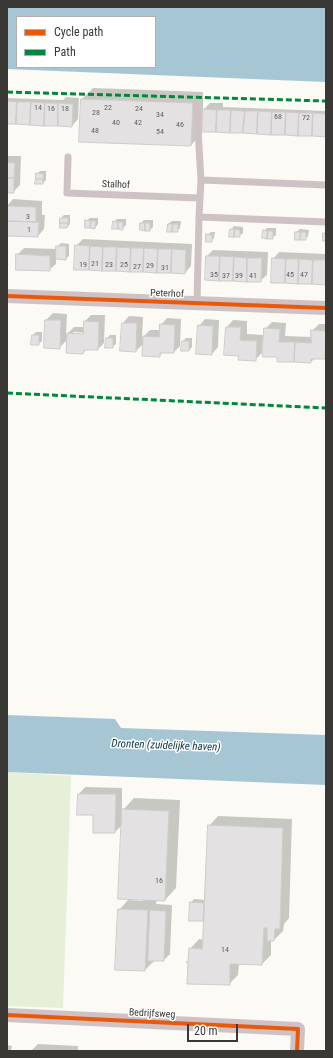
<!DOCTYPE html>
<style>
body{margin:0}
#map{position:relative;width:333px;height:1058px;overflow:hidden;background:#fbfaf4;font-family:"Roboto Condensed",sans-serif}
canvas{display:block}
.frame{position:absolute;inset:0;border:8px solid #393834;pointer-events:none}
.legend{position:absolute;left:16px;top:16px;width:140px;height:52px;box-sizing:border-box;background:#fff;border:1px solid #b0afae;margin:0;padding:5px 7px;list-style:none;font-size:12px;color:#393834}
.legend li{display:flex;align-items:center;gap:8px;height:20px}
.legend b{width:20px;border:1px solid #b0afae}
.scale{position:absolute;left:187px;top:1024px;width:51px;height:18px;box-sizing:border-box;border:2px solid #393834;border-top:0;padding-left:5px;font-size:12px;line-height:14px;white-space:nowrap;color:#393834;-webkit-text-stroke:3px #fff;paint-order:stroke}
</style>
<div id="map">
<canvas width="333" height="1058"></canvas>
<div class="frame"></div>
<ul class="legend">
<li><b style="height:5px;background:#e8590c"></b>Cycle path</li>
<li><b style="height:5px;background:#00873e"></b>Path</li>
</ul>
<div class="scale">20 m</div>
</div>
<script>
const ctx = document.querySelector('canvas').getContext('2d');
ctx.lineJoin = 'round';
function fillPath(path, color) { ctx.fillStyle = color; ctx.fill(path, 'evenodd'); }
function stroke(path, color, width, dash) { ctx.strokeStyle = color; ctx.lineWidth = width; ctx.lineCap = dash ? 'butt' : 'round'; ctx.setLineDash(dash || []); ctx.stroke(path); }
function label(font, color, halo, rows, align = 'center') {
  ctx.font = font + ' "Roboto Condensed",sans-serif'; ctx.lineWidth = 3; ctx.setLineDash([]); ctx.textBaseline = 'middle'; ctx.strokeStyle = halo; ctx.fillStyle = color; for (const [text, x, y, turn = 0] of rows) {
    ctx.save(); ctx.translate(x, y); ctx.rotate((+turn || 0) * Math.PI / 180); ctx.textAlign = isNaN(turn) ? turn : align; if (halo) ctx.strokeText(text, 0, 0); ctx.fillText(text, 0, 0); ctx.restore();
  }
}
const green = new Path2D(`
 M7,772L71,776L63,1008L7,1006Z`);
const water = new Path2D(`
 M7,7H326V82L7,69ZM17,17H155V67H17Z
 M7,715L115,719L121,728L326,735V785L7,772Z`);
const shadow = new Path2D(`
 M93,88L203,92V110L210,103H223V107L326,111V136L202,131V134L191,145L82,99Z
 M66,97L79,98L78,119L72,126L7,123V98L63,100Z
 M7,156H21L20,185L13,192H7Z
 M40,171H46V180L43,183L37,174Z
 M13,199L42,201V215H45L44,229L38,236L7,235V206Z
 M64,215H70V224L67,227L61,218Z
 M90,218H98V224L95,228L86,221Z
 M117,219H126V225L122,229L114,222Z
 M144,220H153V227L150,230L141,229V223Z
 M172,221H181L180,228L177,231L168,224Z
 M234,226L243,227V233L239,236L231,230Z
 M267,228H276V235L272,238L264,231Z
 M300,229L309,230L308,236L305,239L296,232Z
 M211,232H215L214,238L211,241L207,235Z
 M83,239L192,244L191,266L185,273L76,246Z
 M61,243L69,244V256L65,259L56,258V264L49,270L17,255L24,248L57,249V247Z
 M213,250L268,252L267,275L260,281L207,256Z
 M279,252L326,254V284L273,259Z
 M53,313L67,314L66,335L74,327H84L85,321L91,315H105L104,343L98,349H87L83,353L67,340L59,348L46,320ZM73,332L88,333V335L73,334Z
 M129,316L143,317L142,338L150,330H161V325L167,318L181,319L180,346L174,352H163L159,356L144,343L136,351L121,350L123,323Z
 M205,319L219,320L218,347L212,354L199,326Z
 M233,320L247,321V334L263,335L262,353L256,359L240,355L227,327Z
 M272,322L286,323L285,336L312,337V331L319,324H326V357L315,358L311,362L278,356L265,329Z
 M36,332H42V341L38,344L33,335Z
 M110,335H116V344L112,347L107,338Z
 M186,338H192V347L189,350L183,341Z
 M85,787L122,788V811L134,798L180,800L176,888L165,900L157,899L156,904L172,905L170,954L164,960L154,961L145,970L119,910L128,900L143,901L122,825L115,832L94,814L79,794Z
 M218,816L292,819L289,918L284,924L283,931L274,940H271V955L262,964H239L238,975L229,984L190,949L199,939L204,940L205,918L202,920L191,903L194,899L205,900L209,826Z
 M38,1044L78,1046V1051H31Z
 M7,1045L12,1046L11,1051H7Z`);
const building = new Path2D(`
 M81,99L193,103L191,146L79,142Z
 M7,101L17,102L16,124H7Z
 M17,102H31L30,125L16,124Z
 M31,102L45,103L44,126L30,125Z
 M45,103H58V126H44Z
 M58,103L73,104L72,127L58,126Z
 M203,109L217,110L216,132H202Z
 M217,110H231L230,133L216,132Z
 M231,110L245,111L243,133H230Z
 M245,111H258L257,134L243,133Z
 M258,111L272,112L271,135L257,134Z
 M272,112H286L285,135H271Z
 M286,112L299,113L298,136L285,135Z
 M299,113H313L312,136H298Z
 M313,113L326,114V137L312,136Z
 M7,162L15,163L14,178H7Z
 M36,173L44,174L43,179H36Z
 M7,178H14V193H7Z
 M36,179H43V184H35Z
 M7,206L36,207V221L39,222L7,221Z
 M60,218H68V223H60Z
 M85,220L91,221L90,228H85Z
 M7,221L39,222L38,237L7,236Z
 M91,221H96L95,229L90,228Z
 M113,221L118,222V229H112Z
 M118,222H123V230L118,229Z
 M60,223H68L67,228H60Z
 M140,223H145V231L140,230Z
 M145,223H150V231H145Z
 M168,224H173L172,232H167Z
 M173,224H178V232H172Z
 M230,229H235L234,237H229Z
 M235,229L240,230V237H234Z
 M263,230L268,231L267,239L262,238Z
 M268,231H273V239H267Z
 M295,232H301L300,240H295Z
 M301,232H306V240H300Z
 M323,233H326V241H323Z
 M206,234L212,235V242H206Z
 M75,245L90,246L89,270H74Z
 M56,246H66V260L56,259Z
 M90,246L103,247L102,271L89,270Z
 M103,247H117L116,271H102Z
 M117,247L131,248L130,272L116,271Z
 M131,248H144L143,272H130Z
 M144,248L158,249L157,273L143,272Z
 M158,249H172L171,273H157Z
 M172,249L186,250L185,274L171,273Z
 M16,254L50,256V271L16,270Z
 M206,256H220L219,281L205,280Z
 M220,256L234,257L233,281H219Z
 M234,257L247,258V282L233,281Z
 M247,258H262L261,282H247Z
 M272,258L286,259L285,283H271Z
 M286,259H299L298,284L285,283Z
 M299,259L313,260L312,284H298Z
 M313,260H326V285L312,284Z
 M45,320H61L60,349L44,348Z
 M84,321L99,322L98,350H84L83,354L66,353L67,333L83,334Z
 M122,323H137L136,352L120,351Z
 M160,324L175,325L174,353H160V357L142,356L143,336L159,337Z
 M198,325L213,326L212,355L196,354Z
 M226,327H241L240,340L257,341L256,361L238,360L239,356L224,355Z
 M264,328L280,329L279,342H295L294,362H277V357H263Z
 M311,330L326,331L325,359H311V363L294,362L295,342L311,343Z
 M32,335H39V345H31Z
 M106,338H113V348H105Z
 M182,341H189V351H181Z
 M78,794H116L115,833H93V815H77Z
 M122,809L169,811L165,901L118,899Z
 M208,825L283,828L280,929H275L274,941H267V928H264L262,965L230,964V985L187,984L188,962H186H188L189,948L202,949Z
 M190,902L204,903L203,921H189Z
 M118,909L148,910L145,971L115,970Z
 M150,910L166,911L164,961H148Z`);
const service = new Path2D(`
 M196,97L201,180L200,198
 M68,157L67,193L200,198L199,217
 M201,180L326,185
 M197,303L199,217L326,222`);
const minor = new Path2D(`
 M7,296L326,308
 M7,1015L298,1029L297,1051`);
const quiet = new Path2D(`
 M7,92L326,101
 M7,393L326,408`);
const cycleway = new Path2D(`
 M7,296L326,308
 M7,1015L298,1029L297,1051`);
const numberNames = [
 ["14",38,108],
 ["22",108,108],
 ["16",51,109],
 ["18",65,109],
 ["24",139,109],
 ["28",96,113],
 ["34",160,115],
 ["68",278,117],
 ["72",306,118],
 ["40",116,123],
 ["42",138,123],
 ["46",180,125],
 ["48",95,131],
 ["54",160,132],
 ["3",28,217],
 ["1",29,230],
 ["21",95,264],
 ["19",83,265],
 ["23",109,265],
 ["25",124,265],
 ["29",150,266],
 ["27",137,267],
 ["31",165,268],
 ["35",214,275],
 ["45",290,275],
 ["47",304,275],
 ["37",226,276],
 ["39",239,276],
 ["41",253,276],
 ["16",159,881],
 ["14",225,950]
];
const streetNames = [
 ["Stalhof",116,185,2],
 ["Peterhof",167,294,2],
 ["Bedrijfsweg",152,1014,3]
];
const waterNames = [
 ["Dronten (zuidelijke haven)",166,746,2]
];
fillPath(green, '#e6efd7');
fillPath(water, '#a6c6d4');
fillPath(shadow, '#0003');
fillPath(building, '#e3e1e1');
stroke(building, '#cecccb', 1);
stroke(service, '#cfc2c4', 7);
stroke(minor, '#cfc2c4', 14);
stroke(quiet, '#00873e', 3, [6, 3]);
stroke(cycleway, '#e8590c', 4);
label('8px', '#64625f', null, numberNames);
label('10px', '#393834', '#fff', streetNames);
label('italic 11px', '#063041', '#fff', waterNames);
</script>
